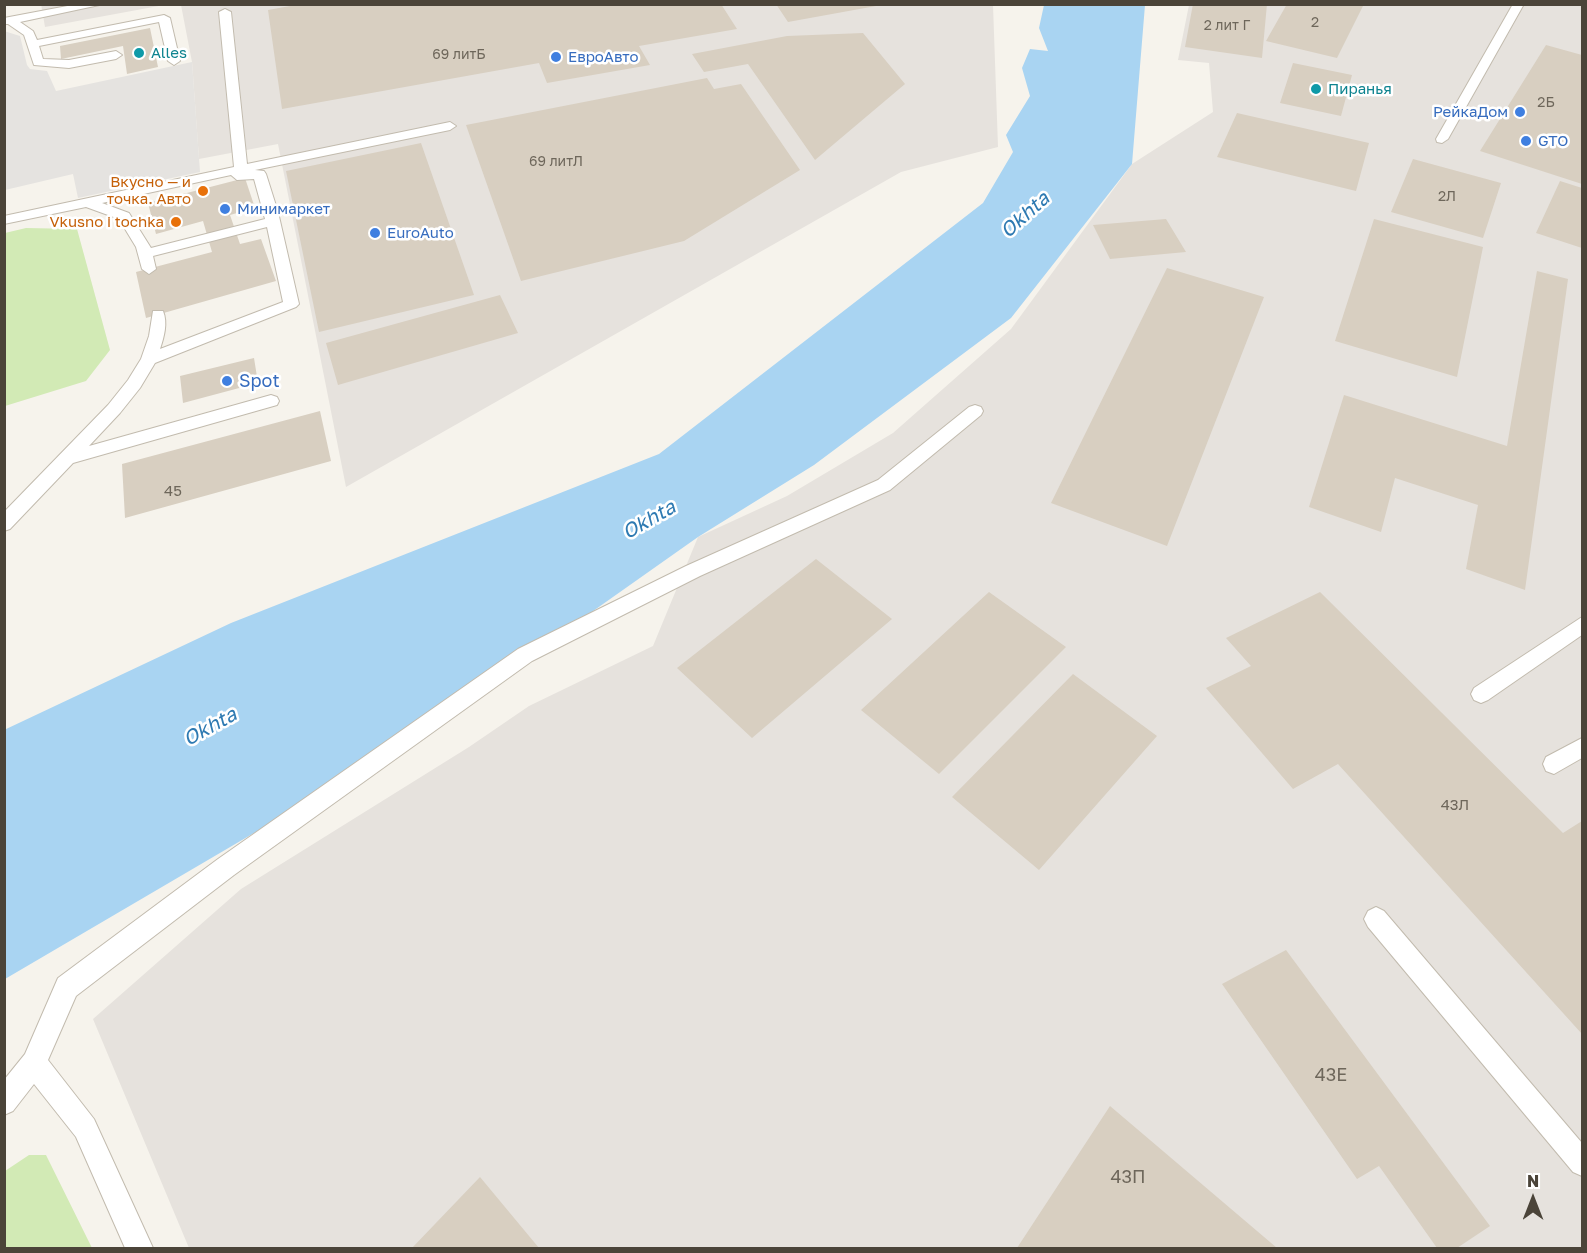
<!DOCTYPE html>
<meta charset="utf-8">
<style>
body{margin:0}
#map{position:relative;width:1587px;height:1253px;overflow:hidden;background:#f6f3ec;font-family:"Golos Text",sans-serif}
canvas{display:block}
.frame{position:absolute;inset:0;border:6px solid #4b4439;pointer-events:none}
.north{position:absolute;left:1503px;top:1169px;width:60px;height:60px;-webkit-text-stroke:4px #fff;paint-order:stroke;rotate:0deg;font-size:16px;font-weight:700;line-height:24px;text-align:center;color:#4b4439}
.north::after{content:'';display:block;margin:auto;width:21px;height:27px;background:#4b4439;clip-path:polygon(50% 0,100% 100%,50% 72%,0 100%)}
</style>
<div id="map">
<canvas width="1587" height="1253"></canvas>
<div class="frame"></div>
<div class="north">N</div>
</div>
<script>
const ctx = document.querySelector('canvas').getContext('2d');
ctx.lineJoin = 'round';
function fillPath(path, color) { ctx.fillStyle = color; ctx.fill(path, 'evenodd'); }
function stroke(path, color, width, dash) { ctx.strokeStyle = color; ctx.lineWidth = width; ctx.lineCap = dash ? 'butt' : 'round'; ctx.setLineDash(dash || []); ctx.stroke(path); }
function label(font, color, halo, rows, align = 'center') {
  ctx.font = font + ' "Golos Text",sans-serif'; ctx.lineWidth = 5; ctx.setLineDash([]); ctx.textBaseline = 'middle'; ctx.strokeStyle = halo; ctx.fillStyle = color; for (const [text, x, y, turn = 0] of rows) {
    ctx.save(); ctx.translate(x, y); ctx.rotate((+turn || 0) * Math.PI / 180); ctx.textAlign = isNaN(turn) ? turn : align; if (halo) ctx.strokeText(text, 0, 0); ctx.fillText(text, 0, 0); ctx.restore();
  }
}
const industrial = new Path2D(`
 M41,4L164,5L45,27Z
 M181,5H993L998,147L901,172L346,487L278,144L199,159L192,62Z
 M1189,5H1582V1248H189L93,1019L241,889L469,747L529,706L653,646L698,537L787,496L893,433L1011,329L1132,164L1213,112L1209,63L1178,60Z`);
const green = new Path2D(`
 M26,228L77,229L110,350L86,381L5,406V233Z
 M29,1155H46L92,1248H5V1171Z`);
const parking = new Path2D(`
 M4,31L20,36L27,65L30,69L47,71L56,91L192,62L200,172L78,198L73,174L5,190Z`);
const water = new Path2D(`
 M1044,5H1145L1132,164L1011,318L814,465L698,537L399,748L5,979L4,730L231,623L659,454L983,203L1013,152L1006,135L1030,96L1022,68L1030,49L1048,51L1039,28Z`);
const building = new Path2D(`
 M301,4H721L737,29L639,46L650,65L547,83L539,63L282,109L268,10Z
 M776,4H876V6L788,22Z
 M1193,4H1267L1262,58L1185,47Z
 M1287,4H1364L1337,58L1266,41Z
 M150,28L158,67L127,74L123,46L61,59L60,46Z
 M863,33L905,84L815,160L748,64L704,72L692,54L787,36Z
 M1546,45L1582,55V184L1480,151Z
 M1293,63L1352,75L1341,116L1280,103Z
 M707,78L714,89L741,84L800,170L684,241L521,281L466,125Z
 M1237,113L1369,143L1356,191L1217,157Z
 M421,143L474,295L319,332L286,171Z
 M1413,159L1501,183L1483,238L1391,212Z
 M245,178L255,208L230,215L240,244L261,239L276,281L146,318L136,272L212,252L203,221L156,234L148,203Z
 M1560,181L1582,188V248L1536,233Z
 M1166,219L1186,252L1110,259L1093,225Z
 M1374,219L1483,247L1457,377L1335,341Z
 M1167,268L1264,297L1167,546L1051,503Z
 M1537,271L1568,279L1525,590L1466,569L1478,505L1395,478L1381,532L1309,507L1344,395L1507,446Z
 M500,295L518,333L338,385L326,343Z
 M254,358L258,383L183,403L180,376Z
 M320,411L331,461L125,518L122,464Z
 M816,559L892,619L752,738L677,668Z
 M989,592L1066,647L939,774L861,710Z
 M1320,592L1563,833L1582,821V1034L1338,764L1293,789L1206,688L1251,666L1226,638Z
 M1073,674L1157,736L1039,870L952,797Z
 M1286,950L1490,1226L1457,1248H1437L1379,1166L1357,1179L1222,984Z
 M1110,1106L1277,1248H1017Z
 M480,1177L539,1248H412Z`);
const service = new Path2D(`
 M78,4H104L20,22L33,31L37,40L164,15L170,18L180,61L174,65L168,61L159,22L39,46L43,59L69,60L116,51L122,55L116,59L69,68L34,65L24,35L8,24H4V18Z
 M1513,4H1524L1448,139L1442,143L1437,142L1436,139Z
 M225,9L231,12L247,164L450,122L456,126L450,130L255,170L264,171L266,174L278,212L299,304L296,307L155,363L140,388L120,413L89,446L271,395L277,397L279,401L277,405L73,463L10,529L4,531V512L108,405L128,380L141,359L149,336L153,311H163C168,323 164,337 160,349L283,302L267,227L153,256L156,269L149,274L142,269L136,247L119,219L86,207L4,224V216L234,167L219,12ZM231,175L237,180L254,179L265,219L151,248L129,213L102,203Z
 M975,405L981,407L983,411L981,415L890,490L700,576L532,661L234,875L76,996L48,1060L94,1119L153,1248H125L76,1137L34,1084L13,1111L4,1115V1080L25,1054L58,978L218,859L518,649L686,566L878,480L969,407Z
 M1582,617V635L1488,700L1481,703L1474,700L1471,694L1474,688Z
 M1582,738V758L1554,774L1546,771L1543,764L1546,757Z
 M1376,907L1384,911L1582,1143V1176L1573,1172L1368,927L1364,919L1368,911Z`);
const markers = [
 [139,53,6,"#0f9aa8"],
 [556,57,6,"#3f7fe0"],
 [1316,89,6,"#0f9aa8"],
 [1520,112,6,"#3f7fe0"],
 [1526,141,6,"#3f7fe0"],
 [203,191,6,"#e8710a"],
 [225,209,6,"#3f7fe0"],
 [176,222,6,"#e8710a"],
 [375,233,6,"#3f7fe0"],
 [227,381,6,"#3f7fe0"]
];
const farNumbernames = [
 ["2",1315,23],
 ["2 лит Г",1227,26],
 ["69 литБ",459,55],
 ["2Б",1546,103],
 ["69 литЛ",556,162],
 ["2Л",1447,197]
];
const farCulturenames = [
 ["Alles",151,53],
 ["Пиранья",1328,89]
];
const farShopnames = [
 ["ЕвроАвто",568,57],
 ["РейкаДом",1508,112,"right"],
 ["GTO",1538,141],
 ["Минимаркет",237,209],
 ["EuroAuto",387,233]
];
const farFoodnames = [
 ["Вкусно — и",191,182],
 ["точка. Авто",191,199],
 ["Vkusno i tochka",164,222]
];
const numberNames = [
 ["45",173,491],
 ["43Л",1455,805]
];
const shopNames = [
 ["Spot",239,381]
];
const nearNumbernames = [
 ["43Е",1331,1075],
 ["43П",1128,1177]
];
const waterNames = [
 ["Okhta",1025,215,-42],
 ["Okhta",649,520,-30],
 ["Okhta",210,727,-29]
];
fillPath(industrial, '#e6e2dd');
fillPath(green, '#d2eab5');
fillPath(parking, '#e5e3e0');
fillPath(water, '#a9d4f2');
fillPath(building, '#d8cfc1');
stroke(service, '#c2bbae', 2);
fillPath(service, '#fff');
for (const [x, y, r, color] of markers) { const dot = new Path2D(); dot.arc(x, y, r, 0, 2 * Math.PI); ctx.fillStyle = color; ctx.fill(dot); stroke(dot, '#fff', 2); }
label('14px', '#6e675b', null, farNumbernames);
label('15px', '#0d838f', '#fff', farCulturenames, 'left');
label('15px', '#366cbe', '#fff', farShopnames, 'left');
label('15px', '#c56008', '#fff', farFoodnames, 'right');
label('15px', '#6e675b', null, numberNames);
label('18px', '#366cbe', '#fff', shopNames, 'left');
label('18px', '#6e675b', null, nearNumbernames);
label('italic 20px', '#2e7ab2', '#fff', waterNames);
</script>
